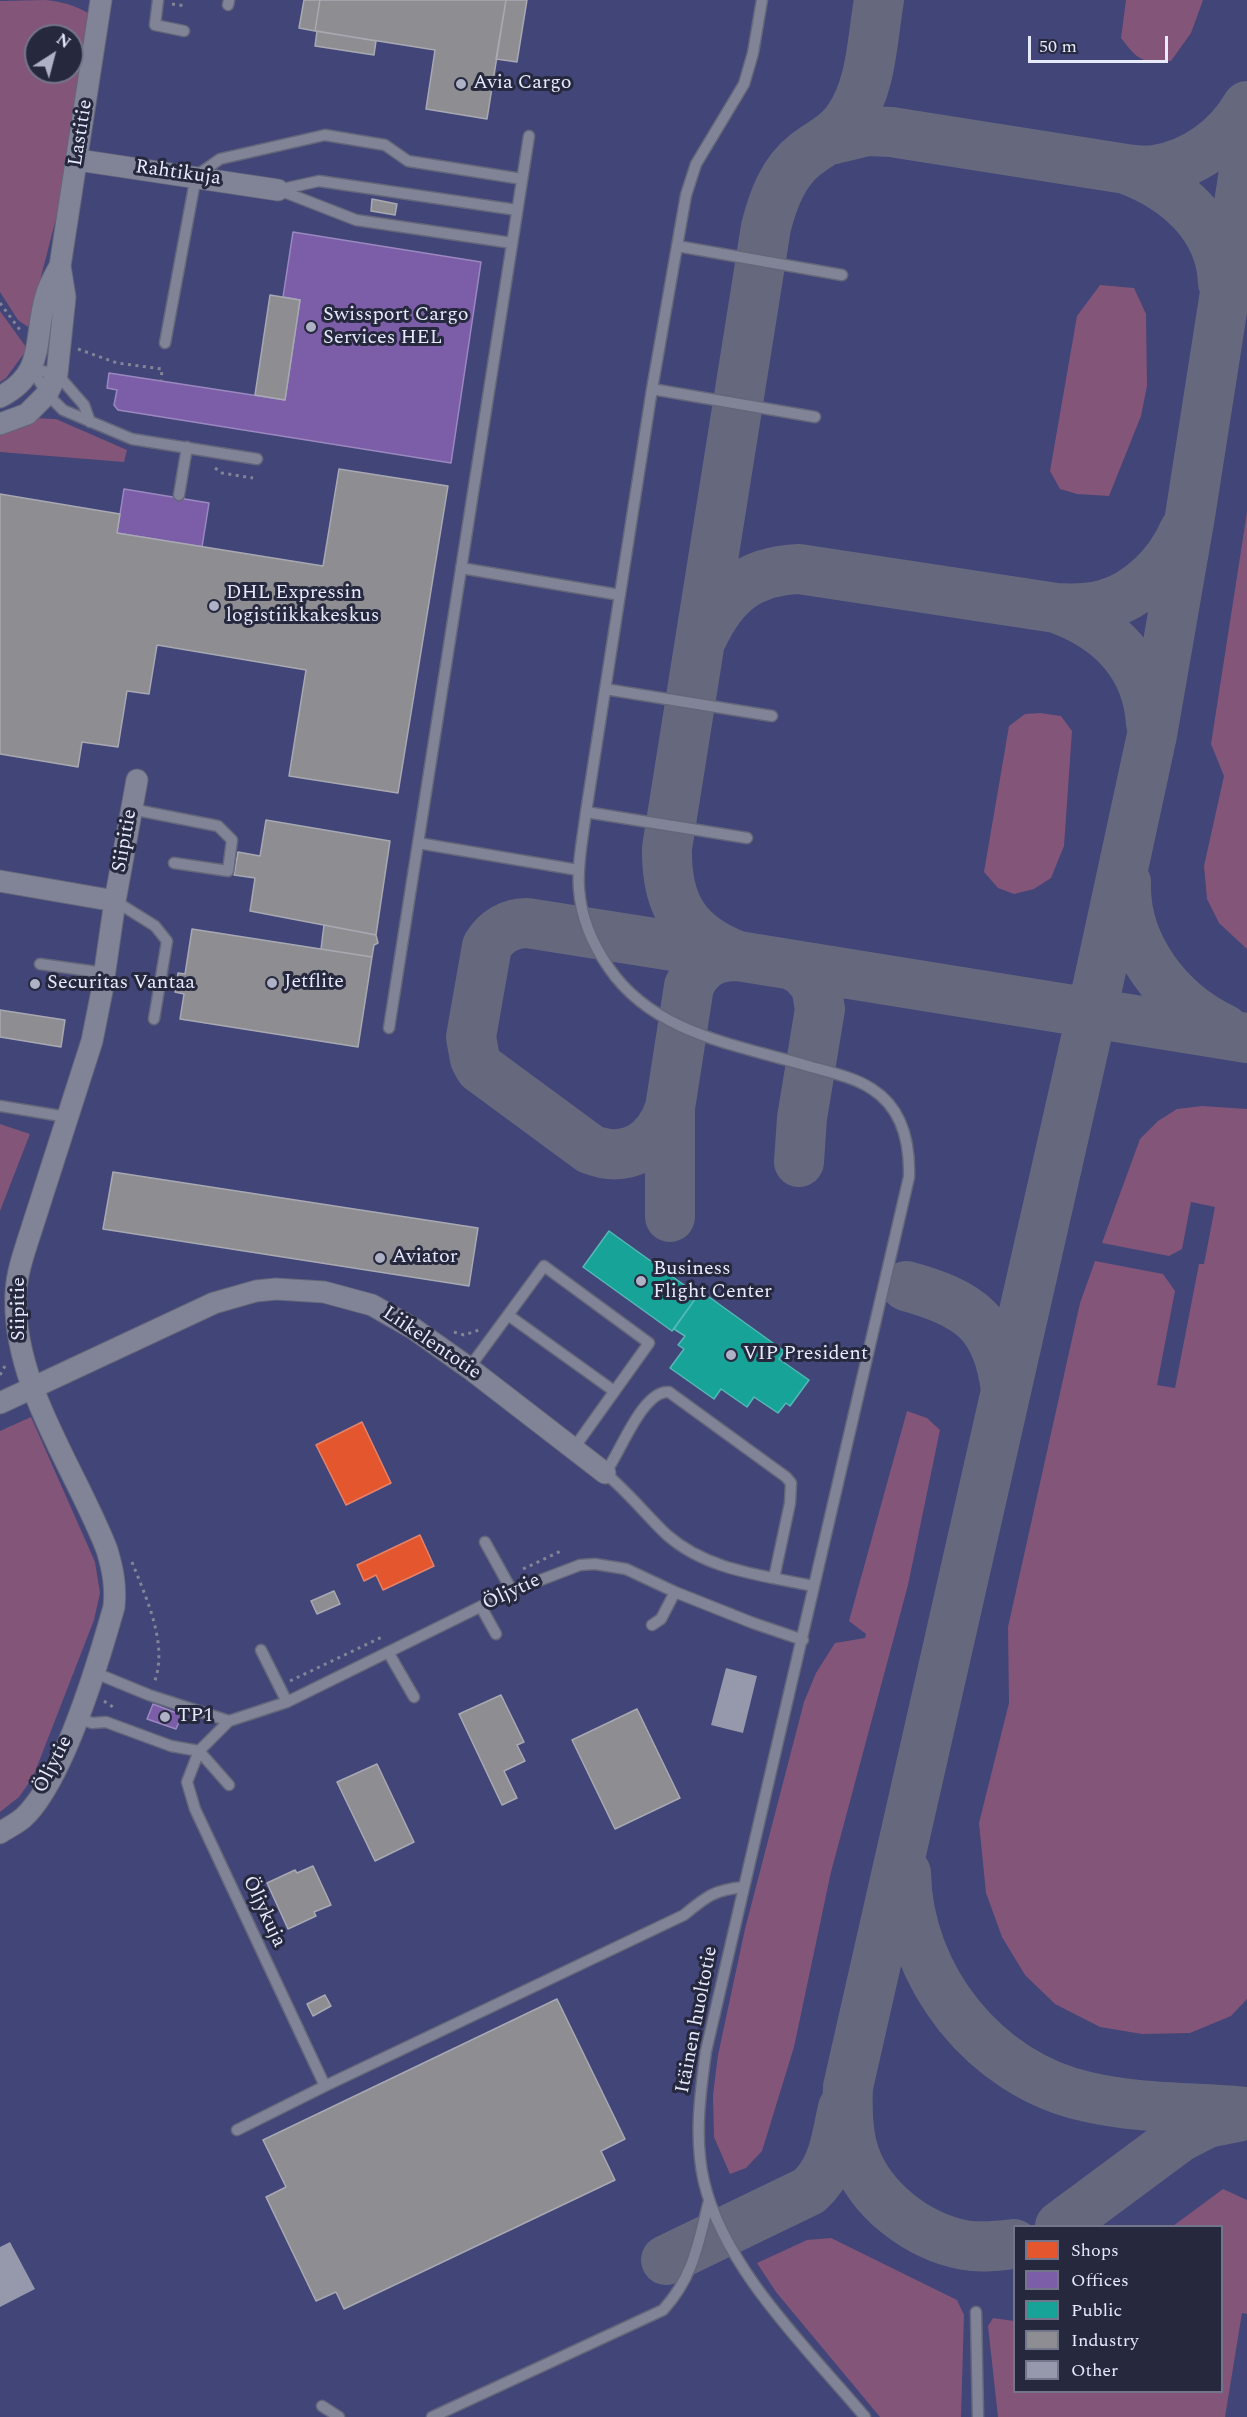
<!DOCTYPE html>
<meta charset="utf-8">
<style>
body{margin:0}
#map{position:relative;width:1247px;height:2417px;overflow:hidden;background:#464861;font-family:Spectral,serif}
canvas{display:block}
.legend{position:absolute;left:1013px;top:2225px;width:210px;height:168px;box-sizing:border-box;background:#26283e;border:2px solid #73768a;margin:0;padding:8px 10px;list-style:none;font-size:18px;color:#e7eafc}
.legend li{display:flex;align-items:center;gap:12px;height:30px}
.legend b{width:30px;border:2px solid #73768a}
.north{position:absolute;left:24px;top:24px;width:60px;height:60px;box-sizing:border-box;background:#26283e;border:2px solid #73768a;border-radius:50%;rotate:36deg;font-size:16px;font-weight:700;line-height:24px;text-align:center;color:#e7eafc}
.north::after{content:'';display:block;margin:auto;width:21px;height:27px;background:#afb1c6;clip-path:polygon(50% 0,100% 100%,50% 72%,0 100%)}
.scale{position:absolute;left:1028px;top:36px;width:140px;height:27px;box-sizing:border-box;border:3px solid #e7eafc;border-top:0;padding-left:8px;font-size:18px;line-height:21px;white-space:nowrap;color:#e7eafc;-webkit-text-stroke:4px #26283e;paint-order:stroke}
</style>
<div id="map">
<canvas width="1247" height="2417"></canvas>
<ul class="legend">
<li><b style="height:16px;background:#e4572e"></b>Shops</li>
<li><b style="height:16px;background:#7b5ea7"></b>Offices</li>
<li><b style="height:16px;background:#17a398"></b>Public</li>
<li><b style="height:16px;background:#8d8d92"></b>Industry</li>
<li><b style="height:16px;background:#9698ac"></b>Other</li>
</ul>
<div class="north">N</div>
<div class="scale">50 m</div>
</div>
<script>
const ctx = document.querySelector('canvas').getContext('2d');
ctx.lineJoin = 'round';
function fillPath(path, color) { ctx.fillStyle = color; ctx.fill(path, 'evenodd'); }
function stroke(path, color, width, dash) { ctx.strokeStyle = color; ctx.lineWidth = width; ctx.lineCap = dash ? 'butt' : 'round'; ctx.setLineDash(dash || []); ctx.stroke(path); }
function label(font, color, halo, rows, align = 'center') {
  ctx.font = font + ' Spectral,serif'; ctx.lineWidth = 6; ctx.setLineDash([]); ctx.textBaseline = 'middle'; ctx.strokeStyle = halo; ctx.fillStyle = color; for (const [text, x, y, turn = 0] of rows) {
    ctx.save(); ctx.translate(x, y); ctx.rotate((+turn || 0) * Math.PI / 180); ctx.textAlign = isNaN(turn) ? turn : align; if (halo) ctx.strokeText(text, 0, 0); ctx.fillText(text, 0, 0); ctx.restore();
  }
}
const built = new Path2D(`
 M0,0H1247V2417H0ZM36,36H72V72H36ZM1014,2226H1222V2392H1014Z`);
const green = new Path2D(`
 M46,0C62,2 75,5 88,13L90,26L61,199L28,327L18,320L0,292V1ZM36,36H72V72H36Z
 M1126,0H1203L1191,33L1171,61C1141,63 1139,61 1121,38Z
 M1100,285L1134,288L1146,314L1147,386L1141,416L1109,496L1077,494L1060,489L1050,471L1077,316Z
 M0,311L26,347L25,352L6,378L0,382Z
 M33,418L56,419L127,450L124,462L0,452V431Z
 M1247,512V949L1219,923L1207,899L1204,866L1224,776L1211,744Z
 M1040,713L1061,716L1072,731L1064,846L1051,878L1034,889L1014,894L998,888L984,872L1009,726L1025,714Z
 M1202,1106L1247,1109V1999L1231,2016L1190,2033L1142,2034L1100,2027L1055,2004L1025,1975L1002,1937L986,1893L979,1823L1009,1703L1008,1627L1080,1303L1095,1261L1163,1274L1175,1291L1157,1385L1175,1388L1199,1264H1204L1215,1207L1191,1202L1182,1249L1169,1256L1102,1243L1140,1139L1158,1121L1177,1109Z
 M0,1124L30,1134L0,1211Z
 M907,1411L927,1418L940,1430L908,1585L831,1872L794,2047L762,2151L746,2168L730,2174L714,2137L713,2095L718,2055L745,1929L804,1702L816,1673L835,1643L865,1638L866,1634L849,1621Z
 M31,1417L95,1562L100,1593L94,1620L33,1777L19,1797L0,1812V1431Z
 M1223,2189L1247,2200V2314L1242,2313L1225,2417H998L988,2326L993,2318L1014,2321V2392H1222V2226H1173Z
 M831,2238L957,2300L964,2315L961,2417H880L776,2292L757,2263L807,2240Z`);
const shops = new Path2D(`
 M362,1422L391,1483L346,1505L316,1445Z
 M420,1535L434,1566L383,1590L376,1575L364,1581L357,1565Z`);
const offices = new Path2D(`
 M293,232L481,262L451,463L118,410L114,405L117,390L107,388L109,373L285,400L300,300L283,297Z
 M124,489L209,503L202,547L117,533Z
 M153,1704L182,1715L176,1729L147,1719Z`);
const public = new Path2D(`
 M609,1231L698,1295L672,1331L583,1267Z
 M705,1294L784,1351L779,1359L809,1380L790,1406L786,1403L778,1413L754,1397L747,1407L721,1389L714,1399L670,1368L684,1349L678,1345L685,1336L674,1329L698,1295L703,1298Z`);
const industry = new Path2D(`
 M304,0H320L315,31L299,28Z
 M320,0H506L487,119L426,109L435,50L315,31Z
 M506,0H527L517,62L496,59Z
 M317,31L376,41L374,55L315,46Z
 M372,199L397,204L395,215L371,211Z
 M270,295L300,300L285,400L255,395Z
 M339,469L448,486L398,793L289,776L306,670L157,645L149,694L127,691L118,747L82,742L78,767L0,754V494L120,514L117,533L323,566Z
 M266,820L390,841L376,935L250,911L255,878L234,875L238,852L260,856Z
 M324,925L376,935L378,943L374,945L372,957L321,949Z
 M192,929L372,957L358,1047L180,1019L184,994L175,992L178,973L185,974Z
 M0,1010L65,1020L61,1047L0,1037Z
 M113,1172L478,1228L469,1286L103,1229Z
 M334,1591L340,1604L317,1614L311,1601Z
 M501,1695L524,1742L517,1745L525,1761L504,1771L517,1798L502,1805L459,1714Z
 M637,1709L680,1798L615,1829L572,1740Z
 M377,1764L414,1842L375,1861L337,1782Z
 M313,1866L331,1905L314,1912L316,1916L288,1929L267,1883L295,1870L297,1873Z
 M325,1995L331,2006L313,2016L307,2004Z
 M557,1999L625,2139L601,2151L615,2180L344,2309L336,2292L316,2301L266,2197L286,2187L263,2140Z`);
const taxiway = new Path2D(`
 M879,0C872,40 872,86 848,120C834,139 821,142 805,155C783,172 773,200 766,227L667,848C666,904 685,936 738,956L1247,1038
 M830,140L868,131L891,132L1126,169C1135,170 1145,171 1154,170C1193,165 1228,139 1247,106
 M1126,169C1177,188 1221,226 1223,283
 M1056,608C1109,627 1147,664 1151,723
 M703,636C724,592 750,571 799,569L1056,608C1072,609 1087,609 1103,605C1139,596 1170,564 1184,531
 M1126,882C1124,946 1169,1003 1224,1029
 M792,965L803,971L816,986L820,1009L802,1118L799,1162
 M670,1108C658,1145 627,1164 590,1149L480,1068L475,1059L471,1037L487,946C496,931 510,923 527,923L730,955
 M670,1217V1108L689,986C699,964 714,956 738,956
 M906,1286C969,1303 998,1323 1006,1391
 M906,1873C908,1977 985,2075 1088,2097C1140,2109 1194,2107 1247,2112
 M1060,2226L1180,2137L1207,2123L1237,2117
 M1014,2244C998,2246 981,2248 964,2245C918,2236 871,2201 855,2156C847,2134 847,2110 848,2087L1092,1012L1152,735L1190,516L1247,152
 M666,2260L809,2191C834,2169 836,2138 843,2108`);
const building = new Path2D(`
 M726,1668L757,1676L743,1733L711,1725Z
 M10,2242L35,2289L0,2307V2247Z`);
const path = new Path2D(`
 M172,4L186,6
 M0,303L20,330
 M78,349L117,363L162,369L161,381
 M215,468L222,473L253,478
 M454,1332L464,1335L479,1330
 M0,1375L5,1366
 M132,1562C146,1598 169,1645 154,1683
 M523,1569L561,1551
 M290,1681L384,1636
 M104,1701L116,1709`);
const service = new Path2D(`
 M158,0L155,25L184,31
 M762,0L753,53L744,84L696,164L686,195L652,389L586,812C583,837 577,863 579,889C581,917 593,945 609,968C654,1034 738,1045 808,1066C829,1072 854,1077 872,1089C902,1108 910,1143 909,1177L706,2051C700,2094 694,2139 704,2182C725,2270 809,2350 865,2417
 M228,5L229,0
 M278,190L319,181L517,210
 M279,190L356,220L512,243
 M677,246L842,275
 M165,343L196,176L220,159L325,135L385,145L408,161L522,179
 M32,369L47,394L63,410L132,439L257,459
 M32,369L57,374L84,405L90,422
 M652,389L815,417
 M179,495L187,447
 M461,568L620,595
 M605,689L772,716
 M131,809L218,826L232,840L228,871L174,863
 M586,812L747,838
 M418,843L578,870
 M115,901L155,926L167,941L154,1019
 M40,964L105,973
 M389,1028L529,136
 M0,1106L67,1117
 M508,1315L614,1391
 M469,1368L544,1266L649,1343L574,1448
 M485,1542L512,1591
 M774,1578L790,1503L791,1483L786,1477L669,1392C642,1390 620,1454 605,1473C628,1492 646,1515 667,1535C708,1571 763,1575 813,1586
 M481,1607L496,1634
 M652,1625L661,1619L675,1592
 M261,1650L287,1702
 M388,1652L414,1697
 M93,1672L149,1695L229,1721
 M77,1717L92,1723L106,1722L171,1746L199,1751L187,1782L195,1809L325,2086
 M229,1785L199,1751L229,1721L287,1702L512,1591L580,1565L595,1564L626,1569L675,1592L753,1623L803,1640
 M237,2130L325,2086L684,1915C707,1896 714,1890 744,1887
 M976,2312L978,2417
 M322,2406L339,2417
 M432,2417L663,2310C694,2276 698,2243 709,2201`);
const minor = new Path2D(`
 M78,160L278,190
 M0,397C47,373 33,338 46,296C49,285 55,275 60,266L101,0
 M0,424L27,414L47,394L57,374L65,297L60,266
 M0,881L115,901
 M0,1403L214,1303L256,1291L276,1289L324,1292L372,1305L414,1329L469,1368L605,1473
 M0,1833C7,1828 16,1824 23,1818C63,1782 99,1660 114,1607C116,1586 113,1570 107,1550C75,1467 11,1383 16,1292C17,1272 24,1253 30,1234L92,1041L102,991L115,901L137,780`);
const markers = [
 [461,84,6,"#afb1c6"],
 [311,327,6,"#afb1c6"],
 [214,606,6,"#afb1c6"],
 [272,983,6,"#afb1c6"],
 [35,984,6,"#afb1c6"],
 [380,1258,6,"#afb1c6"],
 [641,1281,6,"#afb1c6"],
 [731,1355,6,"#afb1c6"],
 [165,1717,6,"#afb1c6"]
];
const poiNames = [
 ["Avia Cargo",473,84],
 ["Swissport Cargo",323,316],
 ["Services HEL",323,339],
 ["DHL Expressin",226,594],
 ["logistiikkakeskus",226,617],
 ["Jetflite",284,983],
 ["Securitas Vantaa",47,984],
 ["Aviator",392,1258],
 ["Business",653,1270],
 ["Flight Center",653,1293],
 ["VIP President",743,1355],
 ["TP1",177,1717]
];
const streetNames = [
 ["Lastitie",82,133,-81],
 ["Rahtikuja",178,174,8],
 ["Siipitie",126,841,-80],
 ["Siipitie",20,1309,-90],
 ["Liikelentotie",431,1344,34],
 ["Öljytie",512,1593,-25],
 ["Öljytie",54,1765,-63],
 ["Öljykuja",263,1912,65],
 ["Itäinen huoltotie",698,2020,-79]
];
fillPath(built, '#414577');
fillPath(green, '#835579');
fillPath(shops, '#e4572e');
stroke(shops, '#e5836c', 1.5);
fillPath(offices, '#7b5ea7');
stroke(offices, '#9b88c0', 1.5);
fillPath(public, '#17a398');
stroke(public, '#55b8b6', 1.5);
fillPath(industry, '#8d8d92');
stroke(industry, '#a8a9b2', 1.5);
stroke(taxiway, '#66687e', 50);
fillPath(building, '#9698ac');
stroke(service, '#646679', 13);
stroke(minor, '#646679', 23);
stroke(path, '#838597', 3, [3, 4.5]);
stroke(service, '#818497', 10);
stroke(minor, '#818497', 21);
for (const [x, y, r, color] of markers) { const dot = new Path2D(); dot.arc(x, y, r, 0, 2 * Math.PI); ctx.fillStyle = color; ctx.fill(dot); stroke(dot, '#26283e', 2); }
label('20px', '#e7eafc', '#26283e', poiNames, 'left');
label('20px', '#e7eafc', '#26283e', streetNames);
</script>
